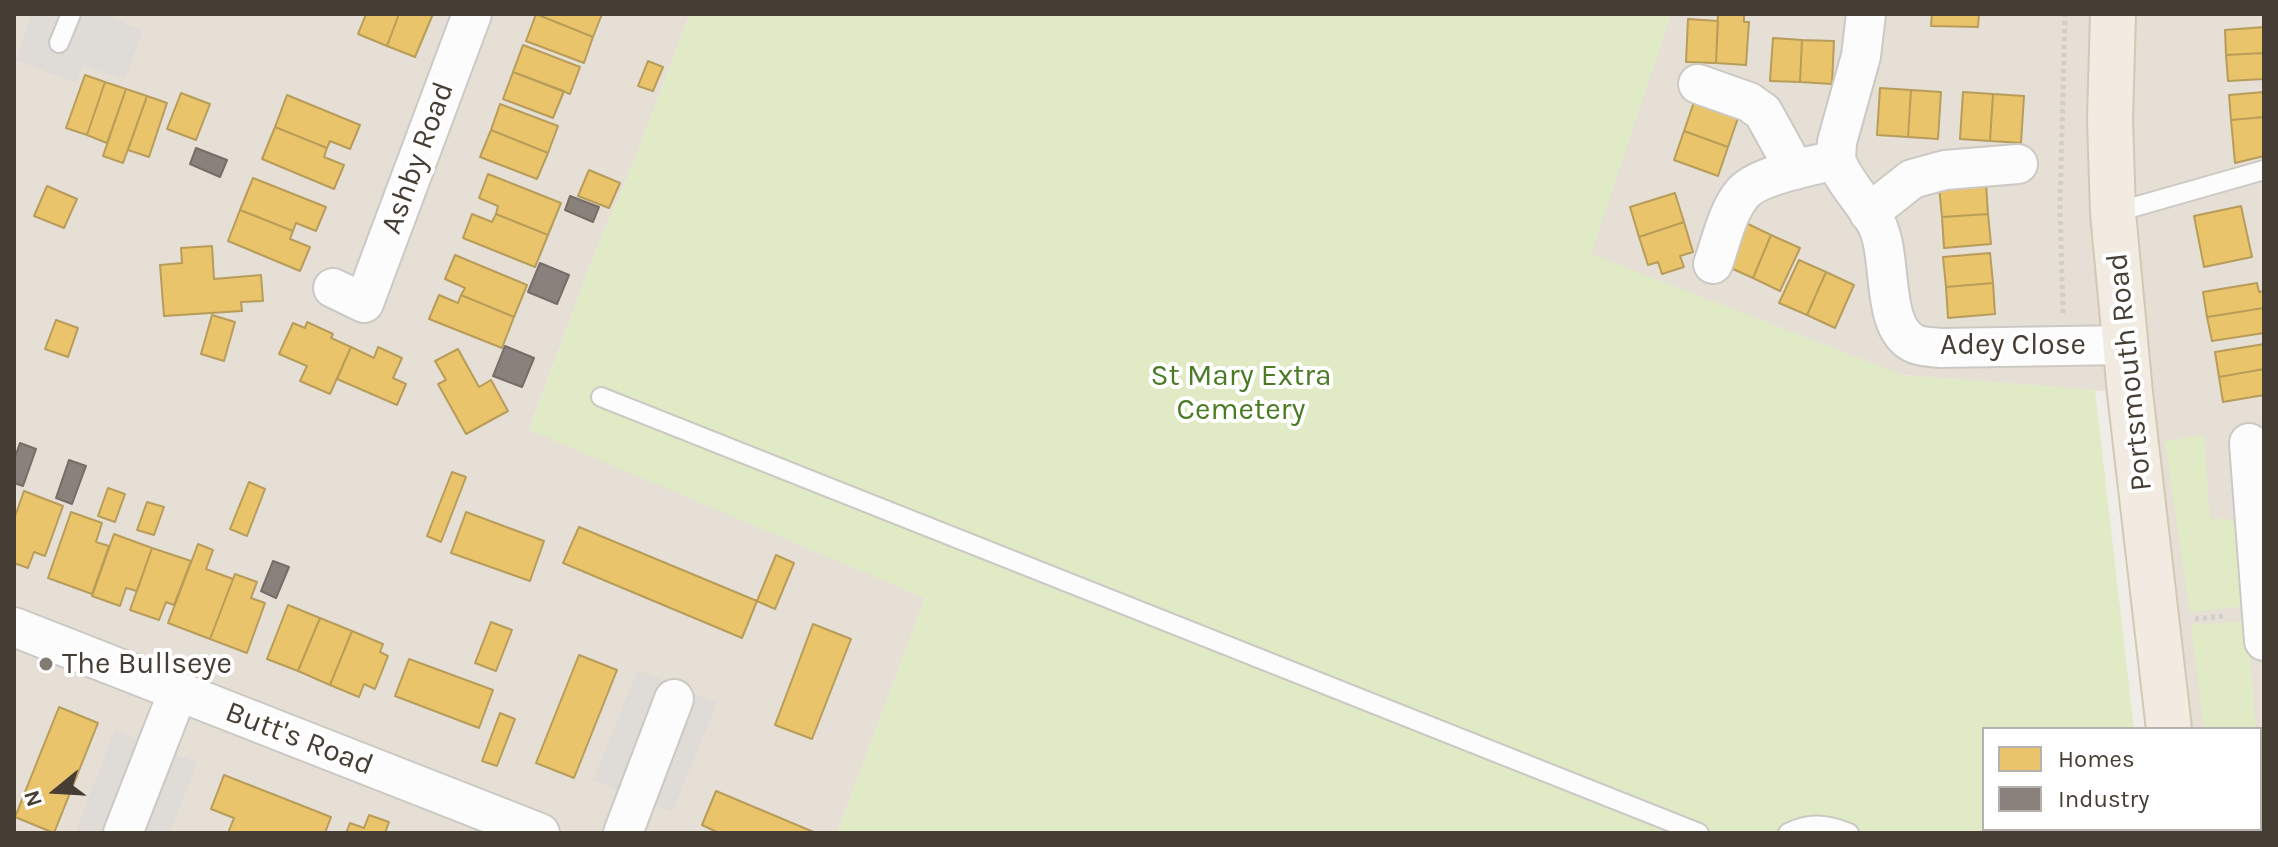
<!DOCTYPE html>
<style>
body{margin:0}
#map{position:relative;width:2278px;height:847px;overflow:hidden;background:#f0ede8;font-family:Karla,sans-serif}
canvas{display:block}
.frame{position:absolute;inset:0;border:16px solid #463e34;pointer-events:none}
.legend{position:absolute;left:1982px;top:727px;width:280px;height:104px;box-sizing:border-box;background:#fff;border:2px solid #b5b2ae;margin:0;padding:10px 14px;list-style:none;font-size:24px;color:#463e34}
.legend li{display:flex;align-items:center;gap:16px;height:40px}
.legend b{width:40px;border:2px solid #b5b2ae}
.north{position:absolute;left:16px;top:751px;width:80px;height:80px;-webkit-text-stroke:6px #fff;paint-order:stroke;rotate:252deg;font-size:22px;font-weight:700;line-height:32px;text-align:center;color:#463e34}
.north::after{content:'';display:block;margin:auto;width:28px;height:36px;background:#463e34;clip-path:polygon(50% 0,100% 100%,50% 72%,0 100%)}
</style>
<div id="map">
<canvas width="2278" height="847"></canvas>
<div class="frame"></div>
<ul class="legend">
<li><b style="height:22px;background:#e9c46a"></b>Homes</li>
<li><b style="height:22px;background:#8a817c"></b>Industry</li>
</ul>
<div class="north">N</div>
</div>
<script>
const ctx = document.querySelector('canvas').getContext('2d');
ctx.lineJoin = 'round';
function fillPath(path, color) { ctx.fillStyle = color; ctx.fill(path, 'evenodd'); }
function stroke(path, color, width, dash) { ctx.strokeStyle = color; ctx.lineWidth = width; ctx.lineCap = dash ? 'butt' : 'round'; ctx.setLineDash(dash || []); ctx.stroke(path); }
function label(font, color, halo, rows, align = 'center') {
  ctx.font = font + ' Karla,sans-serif'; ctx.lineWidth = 8; ctx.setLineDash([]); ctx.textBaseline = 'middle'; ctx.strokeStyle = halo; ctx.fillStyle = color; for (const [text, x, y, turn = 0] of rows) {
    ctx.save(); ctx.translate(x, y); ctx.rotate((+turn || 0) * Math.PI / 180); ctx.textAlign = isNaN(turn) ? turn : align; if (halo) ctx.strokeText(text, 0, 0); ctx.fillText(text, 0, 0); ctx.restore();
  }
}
const residential = new Path2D(`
 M14,14H690L636,156L593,258L529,429L925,598L837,833H14Z
 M1671,14H2264V833H2180V829H2260V729H2169L2130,393L1902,375L1590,254Z`);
const green = new Path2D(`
 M690,14H1671L1591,254L1902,375L2095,390L2134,729H1984V829H2145V833H837L925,598L529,430L593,258L636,156Z
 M2204,435L2210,519H2231L2238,527L2246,606L2190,612L2165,441Z
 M2247,621L2256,729H2204L2191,625Z`);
const parking = new Path2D(`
 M31,14H103L143,31L124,80L83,65L75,83L16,60Z
 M638,670L717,703L672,812L593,780Z
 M115,730L197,763L170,833H75Z`);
const homes = new Path2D(`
 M366,14H399L387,46L358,34Z
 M399,14H433L415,57L387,46Z
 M536,14L593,37L584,63L526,41Z
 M536,14H602L593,37Z
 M1718,14H1744V22H1749L1746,65L1716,63Z
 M1932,14H1979L1978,27L1931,26Z
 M1688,19L1718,21L1716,63L1686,62Z
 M2264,27V53L2226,55L2225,30Z
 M1773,38L1802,40L1800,82L1770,81Z
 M1802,40L1834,41L1832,84L1800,82Z
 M523,45L580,67L570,94L513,72Z
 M2264,53V79L2228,81L2226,55Z
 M648,61L663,67L653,91L638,86Z
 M513,72L564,91L553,118L503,99Z
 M85,75L105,82L87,135L66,128Z
 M105,82L126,89L107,143L87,135Z
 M1880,88L1911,90L1908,137L1877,135Z
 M126,89L147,96L123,163L103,156Z
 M1911,90L1941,92L1938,139L1908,137Z
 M1963,92L1993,94L1990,141L1960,139Z
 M2264,92V117L2231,120L2229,95Z
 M181,93L210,104L196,140L167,129Z
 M1993,94L2024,96L2021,143L1990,141Z
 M287,95L360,125L350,149L330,141L327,148L275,127Z
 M147,96L167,103L149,157L128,150Z
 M1694,102L1738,118L1728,147L1684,131Z
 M500,104L558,126L548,153L491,130Z
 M2264,117V156L2235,163L2231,120Z
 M275,127L327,148L324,157L344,165L334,189L262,159Z
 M491,130L548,153L537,179L480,157Z
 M1684,131L1728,147L1718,176L1674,160Z
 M589,170L620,183L609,208L578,196Z
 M488,174L561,203L548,235L496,214L498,206L479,198Z
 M253,178L326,207L316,231L296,223L293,231L240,210Z
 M1986,183L1988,214L1942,217L1939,187Z
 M47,186L77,199L64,228L34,216Z
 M1675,193L1684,222L1639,237L1630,207Z
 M2241,206L2252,257L2204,267L2194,216Z
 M240,210L293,231L290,239L310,247L300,271L228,241Z
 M472,214L492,222L496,214L548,235L535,267L463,238Z
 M1988,214L1991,244L1944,248L1942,217Z
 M1684,222L1693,252L1680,256L1684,267L1662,274L1658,262L1648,265L1639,237Z
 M1744,222L1771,235L1753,278L1724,265Z
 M1771,235L1800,248L1780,291L1753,278Z
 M212,246L214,279L261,275L263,301L241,302L242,311L164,316L160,265L182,263L181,248Z
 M1990,253L1993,283L1946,287L1943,257Z
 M455,255L527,285L514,317L461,295L465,288L445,279Z
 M1799,260L1826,272L1807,315L1779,303Z
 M1826,272L1854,285L1835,328L1807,315Z
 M1993,283L1995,314L1948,318L1946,287Z
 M2257,283L2259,292L2264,291V308L2207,317L2203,292Z
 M439,295L458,303L461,295L514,317L502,348L429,319Z
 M2264,308V333L2212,341L2207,317Z
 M212,315L235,322L224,361L201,354Z
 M56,320L78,328L68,357L45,349Z
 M307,322L333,334L331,338L351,347L330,394L300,381L307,366L279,354L293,323L305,328Z
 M2264,344V369L2219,377L2215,352Z
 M351,347L374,358L378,347L402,358L393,378L406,384L397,405L337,379Z
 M458,349L479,387L491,380L508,411L466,434L438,384L446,380L435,361Z
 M2264,369V395L2223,402L2219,377Z
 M452,472L466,477L441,542L427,536Z
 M249,482L265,489L247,536L230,529Z
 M108,488L125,494L115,522L98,516Z
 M24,491L63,506L45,556L34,552L28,568L14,563V519Z
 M147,502L164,507L154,535L137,530Z
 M71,512L102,523L96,542L109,546L92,594L48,578Z
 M466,512L544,541L530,581L451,553Z
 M579,527L757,601L742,638L563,563Z
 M114,534L152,548L137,591L126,588L120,606L92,596Z
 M198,544L213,550L206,569L233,579L210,639L168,623Z
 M152,548L191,561L174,605L166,602L159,620L130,610Z
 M776,555L794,563L775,609L757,601Z
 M235,574L257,582L251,598L265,603L247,653L210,639Z
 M288,605L320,618L298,671L267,659Z
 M320,618L352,631L330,685L298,671Z
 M491,622L512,630L496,671L475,663Z
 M813,624L851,639L812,739L775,725Z
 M352,631L383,644L380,652L388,656L375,689L364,684L359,697L330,685Z
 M579,655L617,670L574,778L536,763Z
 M409,659L493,690L479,728L395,696Z
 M59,707L98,723L54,833L15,817Z
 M500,713L515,719L497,766L482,761Z
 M224,775L331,817L325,833H228L234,818L211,809Z
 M716,791L816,833H719L702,825Z
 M369,815L389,822L385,833H346L350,823L364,828Z`);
const industry = new Path2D(`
 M196,148L227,160L220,177L190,164Z
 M570,196L599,207L593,222L565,210Z
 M540,263L569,275L557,304L528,292Z
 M505,346L534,358L522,387L493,376Z
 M20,443L36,449L23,486L14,483V460Z
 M69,460L86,466L72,504L56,498Z
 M273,561L289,567L276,598L261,591Z`);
const path = new Path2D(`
 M2063,313L2060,208L2065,14
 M2195,619L2225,616`);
const service = new Path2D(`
 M59,43L71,14
 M2113,213L2264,170
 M601,397L1699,833
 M1788,833C1809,822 1827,824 1849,833`);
const minor = new Path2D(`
 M1698,84L1749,102L1763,112L1795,170
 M1836,160L1837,142L1861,56L1866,14
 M1869,213L1912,179L1945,170L2018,164
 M1713,264C1721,242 1727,212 1742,194C1757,175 1812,166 1836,160C1845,184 1864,201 1876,223C1894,256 1879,328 1915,344C1922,347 1933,347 1940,348L2126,345
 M333,288L364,303L472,14
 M2249,443L2264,641
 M14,627L540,833
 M123,833L178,692
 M623,833L674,699
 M2261,833H2264`);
const primary = new Path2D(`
 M2113,14L2110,119L2113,213L2130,393L2169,729
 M2180,829V833`);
const markers = [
 [46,664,8,"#827b73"]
];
const streetNames = [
 ["Ashby Road",418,158,-70],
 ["Adey Close",2013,345],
 ["Portsmouth Road",2130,372,-96],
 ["Butt's Road",299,739,21]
];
const parkNames = [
 ["St Mary Extra",1241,376],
 ["Cemetery",1241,410]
];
const poiNames = [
 ["The Bullseye",62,664]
];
fillPath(residential, '#e5dfd5');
fillPath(green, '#e0ebc6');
fillPath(parking, '#dfdcd8');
fillPath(homes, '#e9c46a');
stroke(homes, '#b89c5a', 2);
fillPath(industry, '#8a817c');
stroke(industry, '#766d66', 2);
stroke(service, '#ccc9c4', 22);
stroke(minor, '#ccc9c4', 42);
stroke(primary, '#d3c8b4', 48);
stroke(path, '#d1cdc9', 5, [4, 4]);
stroke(service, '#fdfcfc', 18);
stroke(minor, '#fdfcfc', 38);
stroke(primary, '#f1ebe2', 44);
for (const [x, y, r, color] of markers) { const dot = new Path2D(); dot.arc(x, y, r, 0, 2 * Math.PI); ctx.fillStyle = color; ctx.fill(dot); stroke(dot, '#fff', 3); }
label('30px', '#463e34', '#fff', streetNames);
label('30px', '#4b7b25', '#fff', parkNames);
label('30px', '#463e34', '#fff', poiNames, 'left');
</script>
